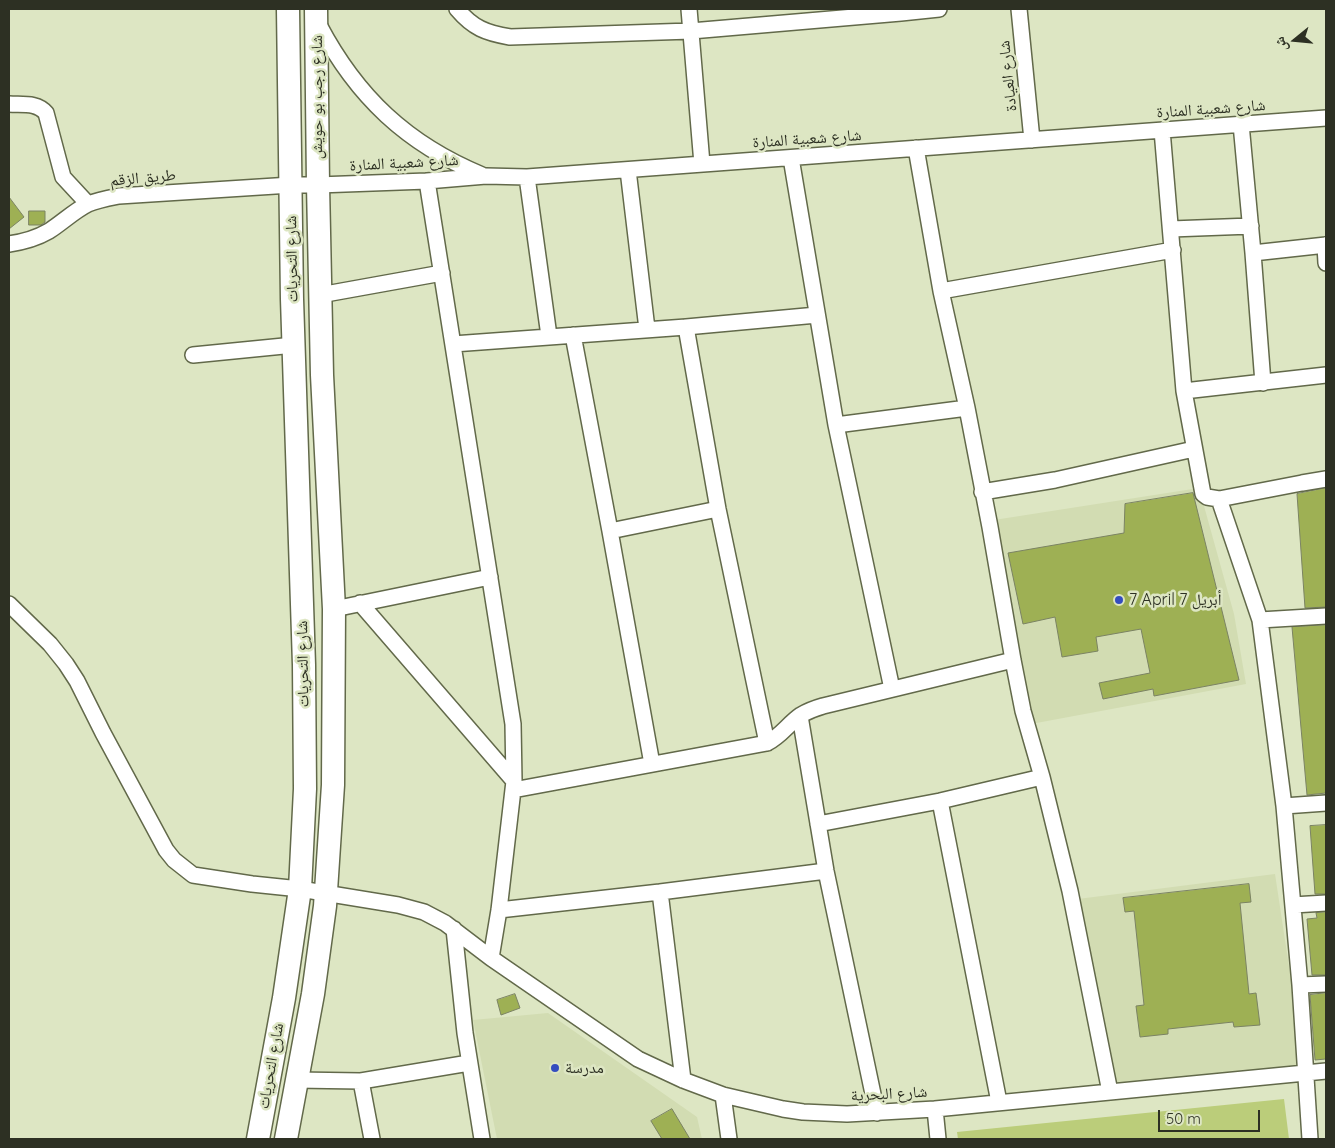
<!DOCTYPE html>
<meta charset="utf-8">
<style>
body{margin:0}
#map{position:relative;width:1335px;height:1148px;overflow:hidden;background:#dde6c3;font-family:Quicksand,"Noto Naskh Arabic",sans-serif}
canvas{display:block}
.frame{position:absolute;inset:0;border:10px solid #2d3023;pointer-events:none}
.north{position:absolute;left:1270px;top:15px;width:50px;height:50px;-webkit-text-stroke:4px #dde6c3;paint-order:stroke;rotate:253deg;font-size:14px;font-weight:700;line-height:20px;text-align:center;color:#2d3023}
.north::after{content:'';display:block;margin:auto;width:18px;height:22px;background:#2d3023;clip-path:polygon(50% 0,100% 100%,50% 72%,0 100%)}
.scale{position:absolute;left:1158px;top:1110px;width:102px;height:22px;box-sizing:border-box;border:2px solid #2d3023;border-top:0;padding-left:6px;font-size:15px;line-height:18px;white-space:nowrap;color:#2d3023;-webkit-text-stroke:4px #dde6c3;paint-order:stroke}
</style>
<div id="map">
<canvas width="1335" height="1148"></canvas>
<div class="frame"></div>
<div class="north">ش</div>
<div class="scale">50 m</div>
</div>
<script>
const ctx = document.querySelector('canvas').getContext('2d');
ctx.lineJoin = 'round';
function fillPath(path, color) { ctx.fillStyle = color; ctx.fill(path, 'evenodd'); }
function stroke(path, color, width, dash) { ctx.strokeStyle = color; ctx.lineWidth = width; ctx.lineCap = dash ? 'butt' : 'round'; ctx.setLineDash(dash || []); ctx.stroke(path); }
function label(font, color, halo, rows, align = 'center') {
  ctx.font = font + ' Quicksand,"Noto Naskh Arabic",sans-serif'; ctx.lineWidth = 5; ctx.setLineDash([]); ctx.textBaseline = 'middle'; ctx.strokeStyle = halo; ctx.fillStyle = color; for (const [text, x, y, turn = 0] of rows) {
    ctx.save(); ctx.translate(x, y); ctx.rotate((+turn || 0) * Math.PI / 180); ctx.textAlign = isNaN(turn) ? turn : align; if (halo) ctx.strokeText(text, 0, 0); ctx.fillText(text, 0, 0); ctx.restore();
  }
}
const built = new Path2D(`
 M1199,488L1234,614L1246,684L1031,724L994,520Z
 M1275,874L1305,1072L1111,1093L1070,900Z
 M548,1013L697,1117L702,1139H497L473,1020Z`);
const green = new Path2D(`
 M1284,1099L1289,1139H958L957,1132Z`);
const building = new Path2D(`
 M9,197L24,217L9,229Z
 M29,211H45V222L41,225H29Z
 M1326,488V607L1305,608L1297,494Z
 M1193,493L1239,680L1154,696L1153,689L1103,699L1099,683L1150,673L1141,629L1096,637L1098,651L1062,657L1055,617L1023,624L1008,553L1124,533L1125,504Z
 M1326,625V793L1307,795L1292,627Z
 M1326,825V894H1315L1310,826Z
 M1249,884L1251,902L1240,903L1249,994L1256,993L1260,1025L1234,1027L1233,1022L1168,1029V1034L1140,1037L1136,1006L1144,1005L1134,911L1125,912L1123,898Z
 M1326,912V975H1312L1307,919L1317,918L1316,913Z
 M1326,993V1059L1315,1060L1310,995Z
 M515,994L520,1008L501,1015L497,1000Z
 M672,1109L690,1139H662L651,1121Z`);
const minor = new Path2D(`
 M457,9C473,28 486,33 510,37L691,31L901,13L939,9
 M689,9L702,164
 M1019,9L1032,140
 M319,25C357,97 407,144 482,175
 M9,104C22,105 37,102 46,113L63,177L88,204
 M1241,124L1253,253L1263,383
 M1162,130L1184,391L1203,494L1207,497L1219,499L1302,483L1326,479
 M916,148L941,291L967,408L990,527L1013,660L1023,711L1042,777L1070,891L1110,1092
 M791,158L836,425L892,689
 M628,170L647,329
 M527,177L549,336
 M1171,229L1251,226
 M9,244C23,242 37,238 49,231C63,222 74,211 88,204C98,200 109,198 119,196L291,185H318L427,181L486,176L527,177L1326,118
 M1325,245L1326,263
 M1253,253L1326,245
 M941,291L1173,250
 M320,295L442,273
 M686,327L718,509L767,743
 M573,335L610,531L652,764
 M453,344L686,327L817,315
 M193,355L294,345
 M1184,391L1326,375
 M836,425L967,408
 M982,492L1055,480L1194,449
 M1219,499L1260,620L1284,806L1300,985L1310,1139
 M610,531L718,509
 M360,603L514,781
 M9,604L50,644L66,664L77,681L103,733L166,850L174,860L193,875L252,884L300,889L398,905L424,912L445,923L491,958L499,910L514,781L513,724L427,181
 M334,609L490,577
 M1260,620L1326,616
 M800,716L826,871L877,1113
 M513,790L767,743C781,736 788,724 801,715C808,711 816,708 823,706L1013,660
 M940,801L999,1102
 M1284,806L1326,803
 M818,824L940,801L1042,777
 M660,892L683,1080
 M1293,905L1326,903
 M499,910L660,892L826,871
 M454,929L465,1033L482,1139
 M491,958L638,1059L683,1080L723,1095L783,1109L803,1112L847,1114L935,1109L1326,1071
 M1300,985L1326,984
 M296,1080L361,1081L469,1063
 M361,1081L372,1139
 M723,1095L729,1139
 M935,1109L938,1139`);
const secondary = new Path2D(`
 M258,1139L284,998L300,889L305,789L304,665L292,299L288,9
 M286,1139L313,994L325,906L333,785L334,609L322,375L318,185L316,9`);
const markers = [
 [1119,600,5,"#344dbf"],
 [555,1068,5,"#344dbf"]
];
const streetNames = [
 ["شارع العيادة",1008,76,-96],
 ["شارع رجب بو حويش",317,97,-90],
 ["شارع شعبية المنارة",1211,109,-4],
 ["شارع شعبية المنارة",807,139,-4],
 ["شارع شعبية المنارة",404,163,-3],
 ["طريق الزقم",143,178,-5],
 ["شارع التحريات",292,259,-91],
 ["شارع التحريات",303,664,-91],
 ["شارع التحريات",271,1066,-80],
 ["شارع البحرية",889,1094,-3]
];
const poiNames = [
 ["7 April 7 أبريل",1129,600],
 ["مدرسة",565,1068]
];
fillPath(built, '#d2dcb2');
fillPath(green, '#bbcd7a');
fillPath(building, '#9eb054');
stroke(building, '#7b8363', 1);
stroke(minor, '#62694a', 18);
stroke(secondary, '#62694a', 25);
stroke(minor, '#fff', 15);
stroke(secondary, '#fff', 22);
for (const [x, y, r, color] of markers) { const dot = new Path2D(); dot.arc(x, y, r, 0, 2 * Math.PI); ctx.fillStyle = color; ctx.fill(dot); stroke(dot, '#dde6c3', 2); }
label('16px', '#2d3023', '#dde6c3', streetNames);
label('16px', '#2d3023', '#dde6c3', poiNames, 'left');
</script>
